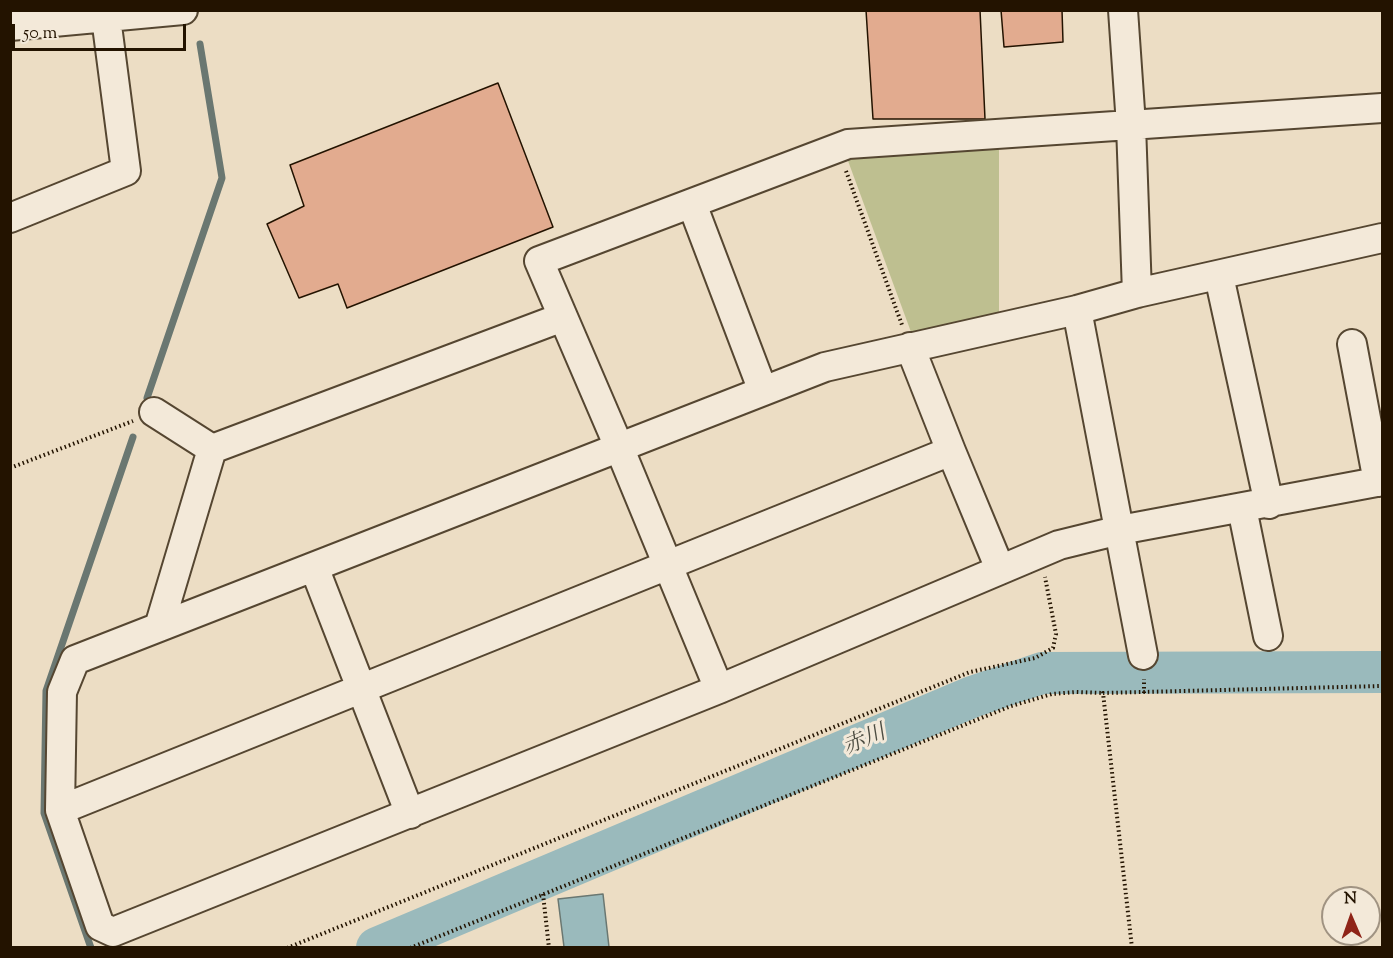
<!DOCTYPE html>
<meta charset="utf-8">
<style>
body{margin:0}
#map{position:relative;width:1393px;height:958px;overflow:hidden;background:#ecddc4;font-family:"Sorts Mill Goudy",serif}
canvas{display:block}
.frame{position:absolute;inset:0;border:12px solid #231300;pointer-events:none}
.north{position:absolute;left:1321px;top:886px;width:60px;height:60px;box-sizing:border-box;background:#f3e9d9;border:2px solid #a09382;border-radius:50%;rotate:358deg;font-size:16px;font-weight:700;line-height:24px;text-align:center;color:#231300}
.north::after{content:'';display:block;margin:auto;width:21px;height:27px;background:#8f2418;clip-path:polygon(50% 0,100% 100%,50% 72%,0 100%)}
.scale{position:absolute;left:12px;top:24px;width:174px;height:27px;box-sizing:border-box;border:3px solid #231300;border-top:0;padding-left:8px;font-size:18px;line-height:21px;white-space:nowrap;color:#231300;-webkit-text-stroke:4px #f3e9d9;paint-order:stroke}
</style>
<div id="map">
<canvas width="1393" height="958"></canvas>
<div class="frame"></div>
<div class="north">N</div>
<div class="scale">50 m</div>
</div>
<script>
const ctx = document.querySelector('canvas').getContext('2d');
ctx.lineJoin = 'round';
function fillPath(path, color) { ctx.fillStyle = color; ctx.fill(path, 'evenodd'); }
function stroke(path, color, width, dash) { ctx.strokeStyle = color; ctx.lineWidth = width; ctx.lineCap = dash ? 'butt' : 'round'; ctx.setLineDash(dash || []); ctx.stroke(path); }
function label(font, color, halo, rows, align = 'center') {
  ctx.font = font + ' "Sorts Mill Goudy","Noto Serif JP",serif'; ctx.lineWidth = 6; ctx.setLineDash([]); ctx.textBaseline = 'middle'; ctx.strokeStyle = halo; ctx.fillStyle = color; for (const [text, x, y, turn = 0] of rows) {
    ctx.save(); ctx.translate(x, y); ctx.rotate((+turn || 0) * Math.PI / 180); ctx.textAlign = isNaN(turn) ? turn : align; if (halo) ctx.strokeText(text, 0, 0); ctx.fillText(text, 0, 0); ctx.restore();
  }
}
const green = new Path2D(`
 M999,134V319L911,332L844,150Z`);
const water = new Path2D(`
 M603,894L609,947H564L558,899Z`);
const stream = new Path2D(`
 M147,398L222,178L200,44
 M91,948L44,813L46,691L133,437`);
const river = new Path2D(`
 M377,948L972,697L1042,673L1382,672`);
const building = new Path2D(`
 M866,10H980L985,119H873Z
 M1001,10H1062L1063,42L1004,47Z
 M498,83L553,227L347,308L338,284L299,298L267,224L304,206L290,165Z`);
const path = new Path2D(`
 M846,171L902,325
 M10,468L133,421
 M1144,693V679
 M543,894L549,948
 M287,948L970,672L1035,658L1053,648L1056,634L1045,577
 M410,948L1011,706L1052,694L1076,692L1103,693
 M1132,948L1103,693L1382,686`);
const minor = new Path2D(`
 M1123,10L1131,125L1137,293
 M10,26L183,10
 M692,204L763,391
 M10,218L126,171L105,10
 M1382,238L1137,293L1077,310L825,367L75,660L62,692L60,810L100,926L113,932L719,689L1059,545L1120,530L1382,481
 M1219,276L1269,504
 M1077,310L1143,655
 M1352,344L1378,482
 M910,347L951,451L1000,569
 M154,412L212,449L563,317
 M1242,508L1268,636
 M314,567L410,814
 M159,627L212,449
 M719,689L619,447L539,261L848,144L1382,108
 M60,810L951,451`);
const waterNames = [
 ["赤川",865,742,-23]
];
fillPath(green, '#bebf90');
fillPath(water, '#9ababc');
stroke(water, '#6a7771', 1.5);
stroke(stream, '#6a7771', 7);
stroke(river, '#9ababc', 42);
fillPath(building, '#e2ab8f');
stroke(building, '#231300', 1.5);
stroke(minor, '#554631', 32);
stroke(path, '#231300', 4, [1.5, 3]);
stroke(minor, '#f3e9d9', 28);
label('italic 22px', '#4d4d42', '#f3e9d9', waterNames);
</script>
